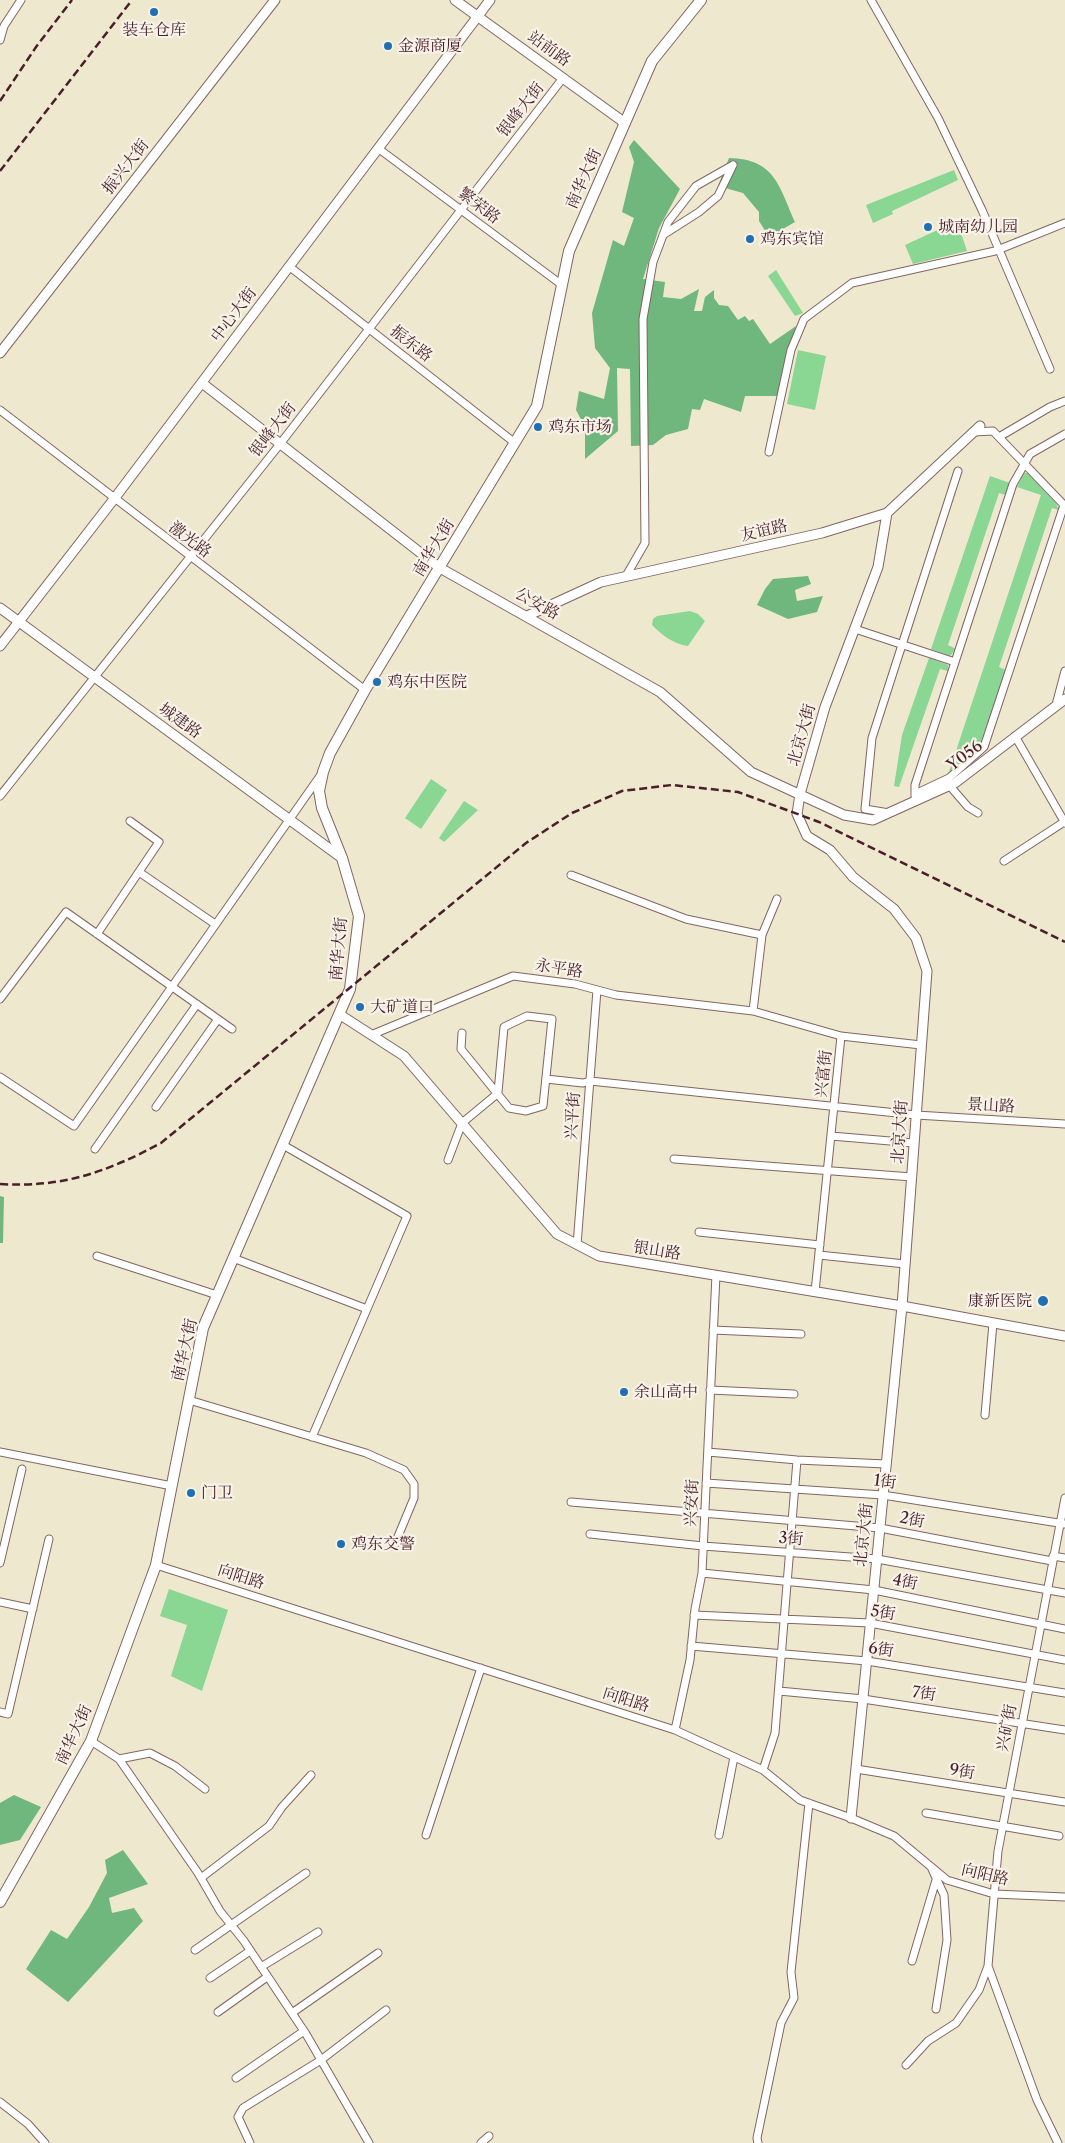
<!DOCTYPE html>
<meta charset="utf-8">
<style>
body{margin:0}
canvas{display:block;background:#eee8ce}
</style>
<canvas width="1065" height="2143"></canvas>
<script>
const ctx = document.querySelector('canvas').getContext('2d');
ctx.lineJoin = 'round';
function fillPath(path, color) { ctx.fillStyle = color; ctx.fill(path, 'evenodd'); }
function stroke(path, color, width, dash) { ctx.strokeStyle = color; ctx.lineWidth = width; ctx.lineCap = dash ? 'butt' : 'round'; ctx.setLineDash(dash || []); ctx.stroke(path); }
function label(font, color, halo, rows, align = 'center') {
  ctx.font = font + ' "Libre Caslon Text","Noto Serif SC",serif'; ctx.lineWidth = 4.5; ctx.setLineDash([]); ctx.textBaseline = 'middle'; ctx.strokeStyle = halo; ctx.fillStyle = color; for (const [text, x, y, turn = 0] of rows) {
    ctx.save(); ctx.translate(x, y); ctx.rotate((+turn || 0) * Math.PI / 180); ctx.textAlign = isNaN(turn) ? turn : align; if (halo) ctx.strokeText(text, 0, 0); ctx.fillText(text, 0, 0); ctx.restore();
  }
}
const green = new Path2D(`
 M954,170L958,180L892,211L893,214L873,223L866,205Z
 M957,221L967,251L913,264L905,245Z
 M776,270L803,313L795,316L768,276Z
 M798,350L826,356L815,410L787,404Z
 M1024,473H1028L1056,503L1059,510L1052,508L999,667L1006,670L981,746L948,775L1041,495L1017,487Z
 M990,476L1010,483L1006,495L999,493L948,645L956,649L950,656L931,649Z
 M690,611L698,614L705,621L688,646C673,644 662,635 652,625L653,619L657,616Z
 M929,658L948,665V671L940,669L899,787L894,786L902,735Z
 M431,779L447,790L421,829L405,818Z
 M464,801L478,810L444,842L439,838Z
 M169,1589L228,1610L202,1691L171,1676L187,1625L160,1616Z`);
const forest = new Path2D(`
 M634,140L680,189L659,228L643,279L665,282L663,297L681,299L699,289L694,311H702L705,297L714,290V298L719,305L728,306L738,320L745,316L749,321L753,319L770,344L796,326L777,396H745L741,412L704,399L700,410L692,409L688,429L666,435L653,445L631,446L630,369L617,368L618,431L585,459V427L576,410L579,391L604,399L610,368L595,348L592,313L613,240L624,246L634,218L622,212L634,162L629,147Z
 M729,158C775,159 779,186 795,222L769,237L759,221V212L743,193L718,186Z
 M808,576L811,584L795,590L797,601L823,596L817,612L788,619L757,605L765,589L773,579Z
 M0,1196L4,1197L3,1243H0Z
 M14,1795L41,1807L20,1840L0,1845V1803Z
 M123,1850L148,1884L109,1898L112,1913L134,1908L143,1921L68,2002L26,1969L51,1930L67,1939L89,1907L107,1873L105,1860Z`);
const minor = new Path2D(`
 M871,0L938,118L982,210L1050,369
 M0,40L4,26L21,0
 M379,149L562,285
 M663,235L699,212L718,196L733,165
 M290,267L515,443
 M0,410L365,690
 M999,437L1050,407L1065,401
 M769,452L791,350L804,319L852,283L995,251L1065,223
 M626,576L645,543L643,319L653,262L668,222L696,186L733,165
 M855,629L955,662
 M1056,705L1065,671
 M1015,736L1065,823
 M949,785L968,807L978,813
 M915,794L949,778L984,747L1064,505L993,431L974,432
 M0,796L280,444L563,78
 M915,796V785L1013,484L1030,454L1065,434
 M889,813L865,809L872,738L958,471
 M1004,861L1064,822
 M139,872L215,924
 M571,875L686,919L762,935
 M777,899L762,935L753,1011L841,1036L815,1292
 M97,934L159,842L130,821
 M0,999L66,912L232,1029
 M371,1035L513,976L575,984L616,995L753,1011
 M841,1036L921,1045
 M0,1077L74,1126L320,776
 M546,1079L583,1083L590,1081L916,1115L1065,1124
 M156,1107L218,1019
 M831,1136L914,1143
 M283,1145L407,1216L312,1437
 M95,1149L197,1004
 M674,1159L912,1177
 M448,1160L462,1123L497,1094L498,1092L504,1027L527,1016L552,1019L543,1106L526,1111L509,1108L461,1049L462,1033
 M699,1232L820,1245
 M577,1245L597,990
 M819,1255L905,1264
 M97,1256L217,1295
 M233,1258L367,1309
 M713,1330L801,1334
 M710,1390L794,1394
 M189,1400L366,1453L404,1470L414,1484V1498L394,1546
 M985,1415L993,1323
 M0,1452L172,1486
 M708,1452L797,1460L886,1464
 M706,1483L883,1495L1065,1524
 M571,1502L880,1528L1052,1561
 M590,1534L703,1546L877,1559L1065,1593
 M1053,1556L1065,1558
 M0,1563L22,1469
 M156,1565L675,1730L763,1770L800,1800L851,1818L894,1836L947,1880L994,1894L1065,1897
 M702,1573L874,1590L1065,1629
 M0,1602L33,1609
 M694,1615L870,1623L1065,1660
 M691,1646L867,1661L1065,1693
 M779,1691L863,1699L1065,1730
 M0,1712L8,1714L49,1539
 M675,1730L690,1660L695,1609L702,1573L716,1275
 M91,1741L119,1759L198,1873L220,1911L244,1941L306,2034L369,2143
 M119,1759L150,1753L175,1766L205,1789
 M856,1769L1065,1802
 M763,1770L775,1733L797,1460
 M926,1813L1059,1836
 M426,1835L481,1668
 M719,1835L734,1757
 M932,1869L944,1895L947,1940L936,2009
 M201,1878L269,1826L282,1807L311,1775
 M195,1950L306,1873
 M912,1961L936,1880
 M988,1966L1037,2100L1058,2143
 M261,1967L318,1932
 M210,1978L250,1951
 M218,2012L267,1977
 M292,2013L378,1953
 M906,2065L928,2041L956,2023L979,1990L988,1966L998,1851L1065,1498
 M236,2078L304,2031
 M0,2102L28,2124L45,2143
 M250,2143L238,2117L243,2108L321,2060L386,2010
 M481,2143L489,2136
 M758,2143L757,2138L781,2023L794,1998L791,1972L809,1803`);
const tertiary = new Path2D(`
 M455,0L625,123
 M0,353L275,0
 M202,383L440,568L660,692L751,772L844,815L873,820L955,783L1065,699
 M0,608L342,858
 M527,616L601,582L822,533L887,513L980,426
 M0,646L114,499L490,0
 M339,1014L404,1056L557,1234L599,1256L902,1306L1065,1336
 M851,1818L902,1306L927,971L916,938L894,909L853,877L830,850L807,836L797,814L800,794L825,707L878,567L887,513`);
const secondary = new Path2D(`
 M0,1902L91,1741L156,1565L203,1328L350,989L359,916L342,858L322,808L319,791L323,772L330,753L365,690L537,406L569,251L652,61L701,0`);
const rail = new Path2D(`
 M0,101L36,47L72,0
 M0,171L132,0
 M0,1184C62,1188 107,1172 161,1143L526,843L572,813L622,791L672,785L738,792L819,822L1065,942`);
const markers = [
 [154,12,5,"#1f6fb2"],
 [388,46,5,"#1f6fb2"],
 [928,227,5,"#1f6fb2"],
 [750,239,5,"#1f6fb2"],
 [538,427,5,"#1f6fb2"],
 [377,682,5,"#1f6fb2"],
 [360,1007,5,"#1f6fb2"],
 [1043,1301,6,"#1f6fb2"],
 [624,1392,5,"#1f6fb2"],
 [191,1493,5,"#1f6fb2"],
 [341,1544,5,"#1f6fb2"]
];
const poiNames = [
 ["装车仓库",154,30,"center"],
 ["金源商厦",398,46],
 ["城南幼儿园",938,227],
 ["鸡东宾馆",760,239],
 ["鸡东市场",548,427],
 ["鸡东中医院",387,682],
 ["大矿道口",370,1007],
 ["康新医院",1032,1301,"right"],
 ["余山高中",634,1392],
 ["门卫",201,1493],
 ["鸡东交警",351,1544]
];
const streetNames = [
 ["站前路",549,49,36],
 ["银峰大街",521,110,-52],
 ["振兴大街",126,167,-52],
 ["南华大街",584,179,-66],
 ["繁荣路",479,206,37],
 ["中心大街",234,315,-53],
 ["振东路",411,344,38],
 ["银峰大街",273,430,-52],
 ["友谊路",764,531,-13],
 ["激光路",190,540,37],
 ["南华大街",434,548,-59],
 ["公安路",537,604,29],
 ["城建路",180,721,36],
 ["北京大街",802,735,-74],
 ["Y056",965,756,-37],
 ["南华大街",339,949,-85],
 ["永平路",559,969,9],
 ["兴富街",824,1074,-84],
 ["景山路",991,1106,3],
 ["兴平街",573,1116,-86],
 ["北京大街",900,1132,-86],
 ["银山路",657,1251,9],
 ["南华大街",185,1350,-77],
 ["1街",885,1482,7],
 ["兴安街",692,1503,-87],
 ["2街",912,1520,11],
 ["北京大街",864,1535,-84],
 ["3街",791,1539,4],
 ["向阳路",241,1577,18],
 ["4街",905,1582,11],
 ["5街",883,1613,9],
 ["6街",881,1650,8],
 ["7街",924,1694,8],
 ["向阳路",626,1700,18],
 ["兴矿街",1007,1728,-79],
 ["南华大街",74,1735,-65],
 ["9街",962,1772,9],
 ["向阳路",985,1875,13]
];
fillPath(green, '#8ad693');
fillPath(forest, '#6fb77d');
stroke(minor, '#836564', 9);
stroke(tertiary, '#836564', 11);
stroke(secondary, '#836564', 12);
stroke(minor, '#fff', 7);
stroke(tertiary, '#fff', 9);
stroke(secondary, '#fff', 10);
stroke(rail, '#4a1f2b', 2.5, [8, 4]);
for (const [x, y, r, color] of markers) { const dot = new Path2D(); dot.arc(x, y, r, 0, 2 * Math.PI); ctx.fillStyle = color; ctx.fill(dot); stroke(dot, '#f7f3e8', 2); }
label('16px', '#4a1f2b', '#f7f3e8', poiNames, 'left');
label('16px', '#4a1f2b', '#f7f3e8', streetNames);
</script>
